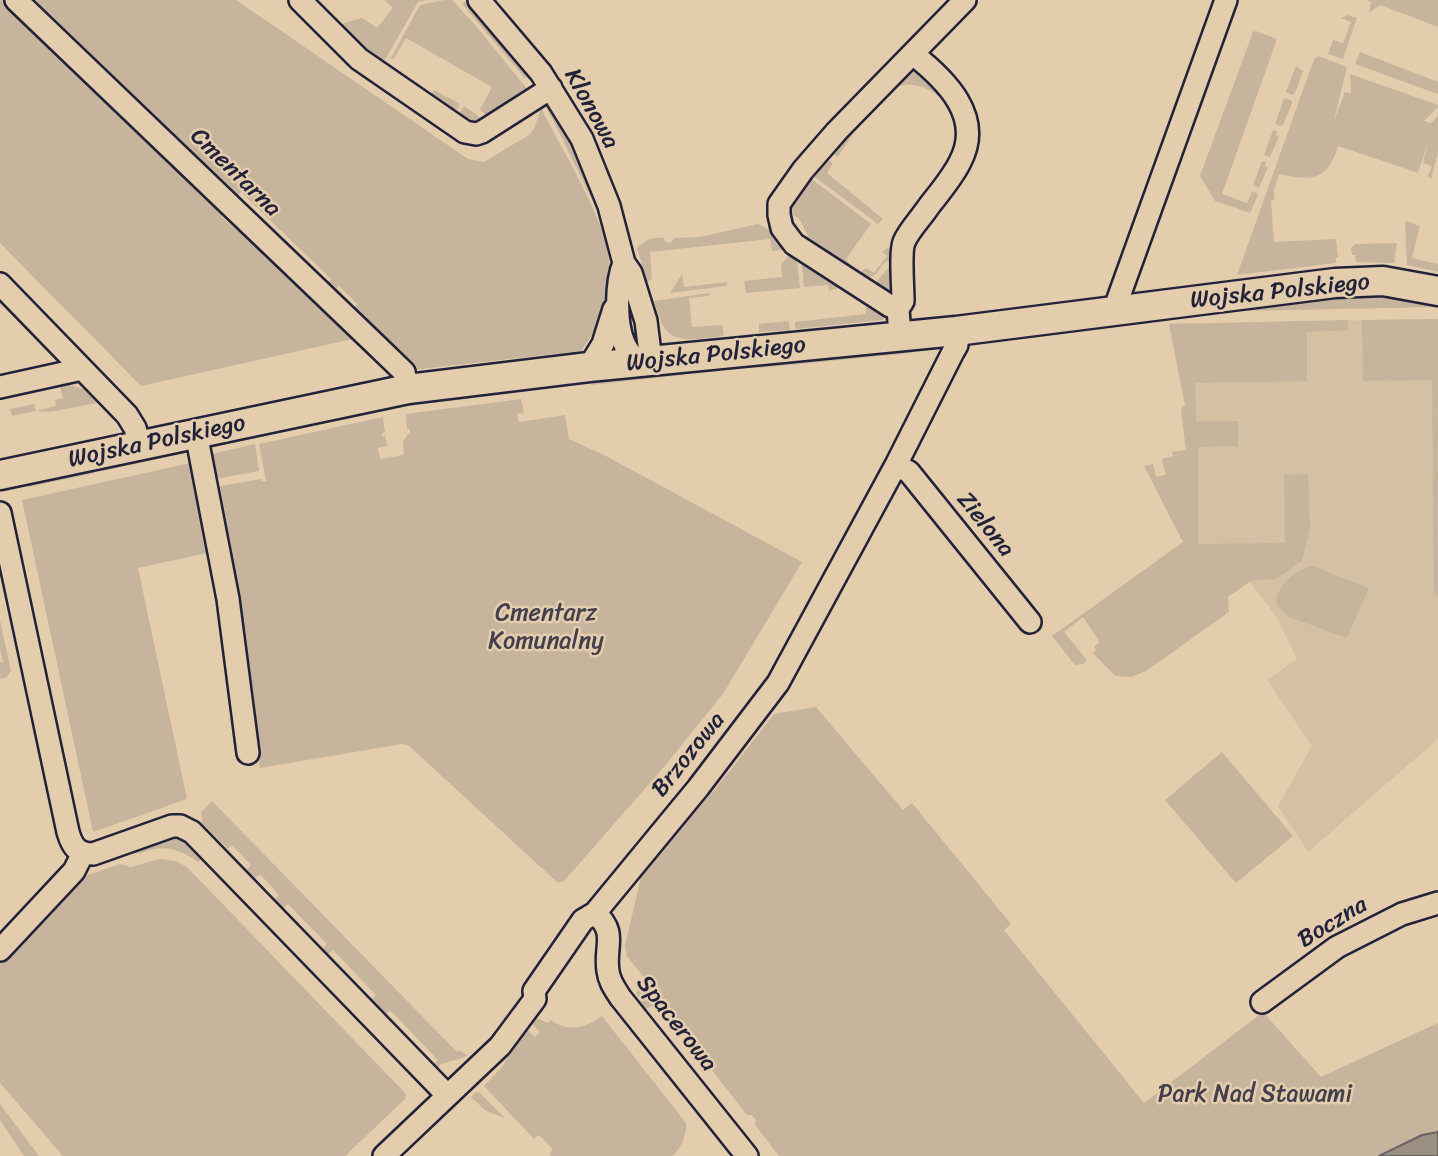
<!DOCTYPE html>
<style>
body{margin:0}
canvas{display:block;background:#e3cdac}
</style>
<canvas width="1438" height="1156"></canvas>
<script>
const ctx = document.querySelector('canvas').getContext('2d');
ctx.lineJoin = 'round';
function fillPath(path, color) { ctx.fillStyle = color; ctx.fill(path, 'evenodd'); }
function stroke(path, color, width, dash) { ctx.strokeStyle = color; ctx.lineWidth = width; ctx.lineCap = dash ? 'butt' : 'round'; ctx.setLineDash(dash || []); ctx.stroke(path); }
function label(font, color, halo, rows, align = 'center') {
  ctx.font = font + ' Sriracha,sans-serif'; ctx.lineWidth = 5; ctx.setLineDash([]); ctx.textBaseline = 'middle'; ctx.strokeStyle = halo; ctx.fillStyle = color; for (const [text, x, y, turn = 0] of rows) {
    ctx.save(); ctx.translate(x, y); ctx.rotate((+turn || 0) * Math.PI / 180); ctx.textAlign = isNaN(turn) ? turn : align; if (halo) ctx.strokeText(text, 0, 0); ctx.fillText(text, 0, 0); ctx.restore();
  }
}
const built = new Path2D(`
 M1438,319V739L1308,852L1278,806L1312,746L1267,680L1297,659L1276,616L1249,581L1226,595L1144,466L1153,464L1156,477L1166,475L1162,459L1173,456L1172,452L1186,450L1181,409L1185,405L1169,324Z`);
const green = new Path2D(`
 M0,0H3L225,211L221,216L236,230L243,229L357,338L141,386L0,243Z
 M27,0H236L468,159L484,162L529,135L534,129L541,108C562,150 604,216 609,260C613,292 600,327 581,351L412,370L351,312L357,304L339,286L331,293L324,286L331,279L241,192L234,199Z
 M384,0H427L418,2L381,67L339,29L344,23L362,18L377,28L393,8Z
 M444,0H452L476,26L528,90L487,117L480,109L492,87L406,38L393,60L391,58L420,5Z
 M467,0L501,35L530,74L525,78L462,4Z
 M1366,0H1438V27L1380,5L1369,13L1371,2Z
 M1348,15L1357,18L1343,59L1328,54L1333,40L1343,43L1351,22L1341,18Z
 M1256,31L1277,39L1222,194L1247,203L1252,191L1257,193L1258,195L1250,213L1215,201L1200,176L1253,32Z
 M1360,52L1438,82V94L1355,64Z
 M1318,56L1347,67L1334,120L1345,92L1351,94L1350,74L1438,105V107L1424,121L1431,123L1438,116V153L1431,179L1428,176L1432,166L1423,163L1428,143L1418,173L1338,146C1327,182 1311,181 1279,174L1274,190V200L1271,201L1274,242L1336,239L1338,257L1336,258V263L1237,275L1314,59Z
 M908,62C922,64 933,79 941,89C973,129 962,148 935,185C923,201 911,217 900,233L896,228L899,230C914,209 954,164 958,140C964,104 917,69 886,92C868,106 851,138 838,157L828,150Z
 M1296,66L1303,71L1295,93L1292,95L1286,92Z
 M434,90L460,104L453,116L429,98Z
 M1284,98L1291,100L1292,103L1283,125L1281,126L1275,124Z
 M543,103C566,109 597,202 605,226L554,122Z
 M464,106L476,114L485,123L478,126L456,117Z
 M1273,130L1277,131L1276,135L1279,137L1270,157L1264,155Z
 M823,156L833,163L827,173L883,219L878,224L808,172Z
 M1262,161L1266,162L1265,166L1268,167L1259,188L1253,185Z
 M805,174L871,224L846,259L852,266L809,238L798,217L785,213Z
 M1407,221L1420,226L1412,258L1438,264V272L1407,265L1405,222Z
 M758,224C769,228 777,238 785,246L783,250L772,251L770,239L650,252L652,279L647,282L637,248C644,240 653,237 664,238L665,242L671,243L674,238L700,237Z
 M1397,243L1394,263L1356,262L1355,255H1352L1351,248L1355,244Z
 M887,248L893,250L896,260L885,262L874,276L869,277L861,272L866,268L874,273L887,256L882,252Z
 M790,255L797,260L800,288L746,293L744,281L782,277L781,264Z
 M801,257L839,285L838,288L829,291L828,285L804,287Z
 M891,265H899V299L867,282L877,281Z
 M682,274L684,287L728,282L726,286L670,293Z
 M709,293V296L689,298L692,327L722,325L724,335C715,338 705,338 695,339C665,341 662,326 654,301Z
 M1358,296L1392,297L1438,307L1242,311Z
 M867,304L884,316L883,320L795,329V322L865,314Z
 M1438,319V596L1434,594L1432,380L1363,381L1362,320Z
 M1348,320V330L1307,332V381L1195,383L1196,421H1238V446L1198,447V544L1285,543L1284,475L1308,474L1310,528L1302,561L1276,579L1252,580L1228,597L1229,612L1146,671L1131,677L1115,676L1093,653L1096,650L1094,647L1100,642L1083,617L1064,632L1087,660L1083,664L1075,665L1052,636L1183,542L1144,466L1153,464L1156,477L1166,475L1162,459L1173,456L1172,452L1186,450L1181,409L1185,405L1169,324Z
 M789,321L790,330L759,332V324Z
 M910,350L912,353L759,368L758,365Z
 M683,373L684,375L591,385V382Z
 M69,385L84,389L97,403L50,412L35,411L12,416L10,409L34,404L36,411L56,406L55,400L63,398L60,387Z
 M520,389V392L408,406L407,403Z
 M521,399L524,413L517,414L519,422L565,415L569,439L604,455L802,562L723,694L663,768L564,881L558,883L408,745L402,744L260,768L214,489L215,487L261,479L262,481H266L259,444L383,417L385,432L382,433L383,437L385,436L387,446L378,448L380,459L404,455L403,441L410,432V429H407L406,414Z
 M354,413L357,415L207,449L210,444Z
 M255,444L259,471L220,478L211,474L207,455Z
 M193,448L195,451L103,471L102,468Z
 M195,462L212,552L138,568L187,799L93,832L22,500Z
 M95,469V473L28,487L29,484Z
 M1312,566L1369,588L1347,638L1289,617L1277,605C1275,585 1294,571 1312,566Z
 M0,620L11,671L6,678L0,679V662H3L0,649Z
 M816,707L903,810L912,803L1011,924L1004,930L1144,1103L1263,1012L1321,1077L1438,1023V1156H779L755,1125L756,1120L752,1115H747L664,1009L667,1007L663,1002L645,1009L636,993L646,980L627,956L625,946L641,877L654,858L717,787L774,714Z
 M1222,752L1293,836L1236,883L1165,800Z
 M212,801L457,1052L459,1050L468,1056L441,1064L434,1071L430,1068L438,1060L390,1010L382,1018L368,1003L376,995L333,950L324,957L319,952L327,944L288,904L280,911L271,903L279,895L260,874L251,882L243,874L251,865L232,845L228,849L202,823L201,812Z
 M168,835L181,836L206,854L198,862C184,852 171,846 154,849C145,851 140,855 131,853L129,849Z
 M159,859L176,861L187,867L406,1094L405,1099L345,1156H63L0,1083V964L73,883L82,877L120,864L131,867Z
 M602,1016L686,1123C687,1135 681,1149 672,1156H551L549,1154L553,1149L539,1135L534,1139L484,1086L502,1067L526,1028L535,1037L540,1032L531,1023L533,1020L539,1019L548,1023L551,1020C569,1033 585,1028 602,1016Z
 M476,1092L480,1093L505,1118L486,1111L471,1097Z
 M0,1104L39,1156H24L0,1120Z`);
const water = new Path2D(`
 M1438,1132V1156H1379L1422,1135Z`);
const minor = new Path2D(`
 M16,0L376,345L404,372L408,389
 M300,0L359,59L465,132L476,134L482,132L551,88
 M479,0L541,73L582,139L609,206L624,263L631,273L646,321L651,361
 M624,263C616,282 615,323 624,343C627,350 632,356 636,362
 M0,284L127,415L135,428L140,445
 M898,309L890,306L794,244L782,228L779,215V204L803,170L837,131L965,0
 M1119,310L1118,299L1226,0
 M899,322L898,309L903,301C903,288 900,252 904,242C909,230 922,217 929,206C940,192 952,178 960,162C984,117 946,80 913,54
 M589,367L603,344L614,309
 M0,387L82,369
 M196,433L228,599L248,753
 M896,465L909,472L1030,622
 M0,513L68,832C72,846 77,854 93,854L172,826H180L192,832L447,1095
 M595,913C618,933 604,946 608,971C609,981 615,989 620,997L747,1156
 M0,950L74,871L83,853
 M1262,1002L1337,947L1402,914L1438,903
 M384,1156L500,1046L535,999L534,991L583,920L595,913L698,788L778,683L896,465L953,352L957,345L956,331`);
const major = new Path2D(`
 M0,475L408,389L589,367L956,331L1335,283L1383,281L1438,291`);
const streetNames = [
 ["Klonowa",591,109,61],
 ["Cmentarna",235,173,44],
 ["Wojska Polskiego",1280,292,-6],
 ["Wojska Polskiego",716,355,-6],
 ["Wojska Polskiego",157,442,-12],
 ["Zielona",985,525,51],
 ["Brzozowa",689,755,-51],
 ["Boczna",1333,923,-31],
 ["Spacerowa",676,1024,52]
];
const parkNames = [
 ["Cmentarz",546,614],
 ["Komunalny",546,642],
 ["Park Nad Stawami",1255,1095]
];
fillPath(built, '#d4c0a3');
fillPath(green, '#c7b49c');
fillPath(water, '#9b8f82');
stroke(water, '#6b6366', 2);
stroke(minor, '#22223b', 26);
stroke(major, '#22223b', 33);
stroke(minor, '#e3cdac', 21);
stroke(major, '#e3cdac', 28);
label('24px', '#22223b', '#e3cdac', streetNames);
label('24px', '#433f4e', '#e3cdac', parkNames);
</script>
